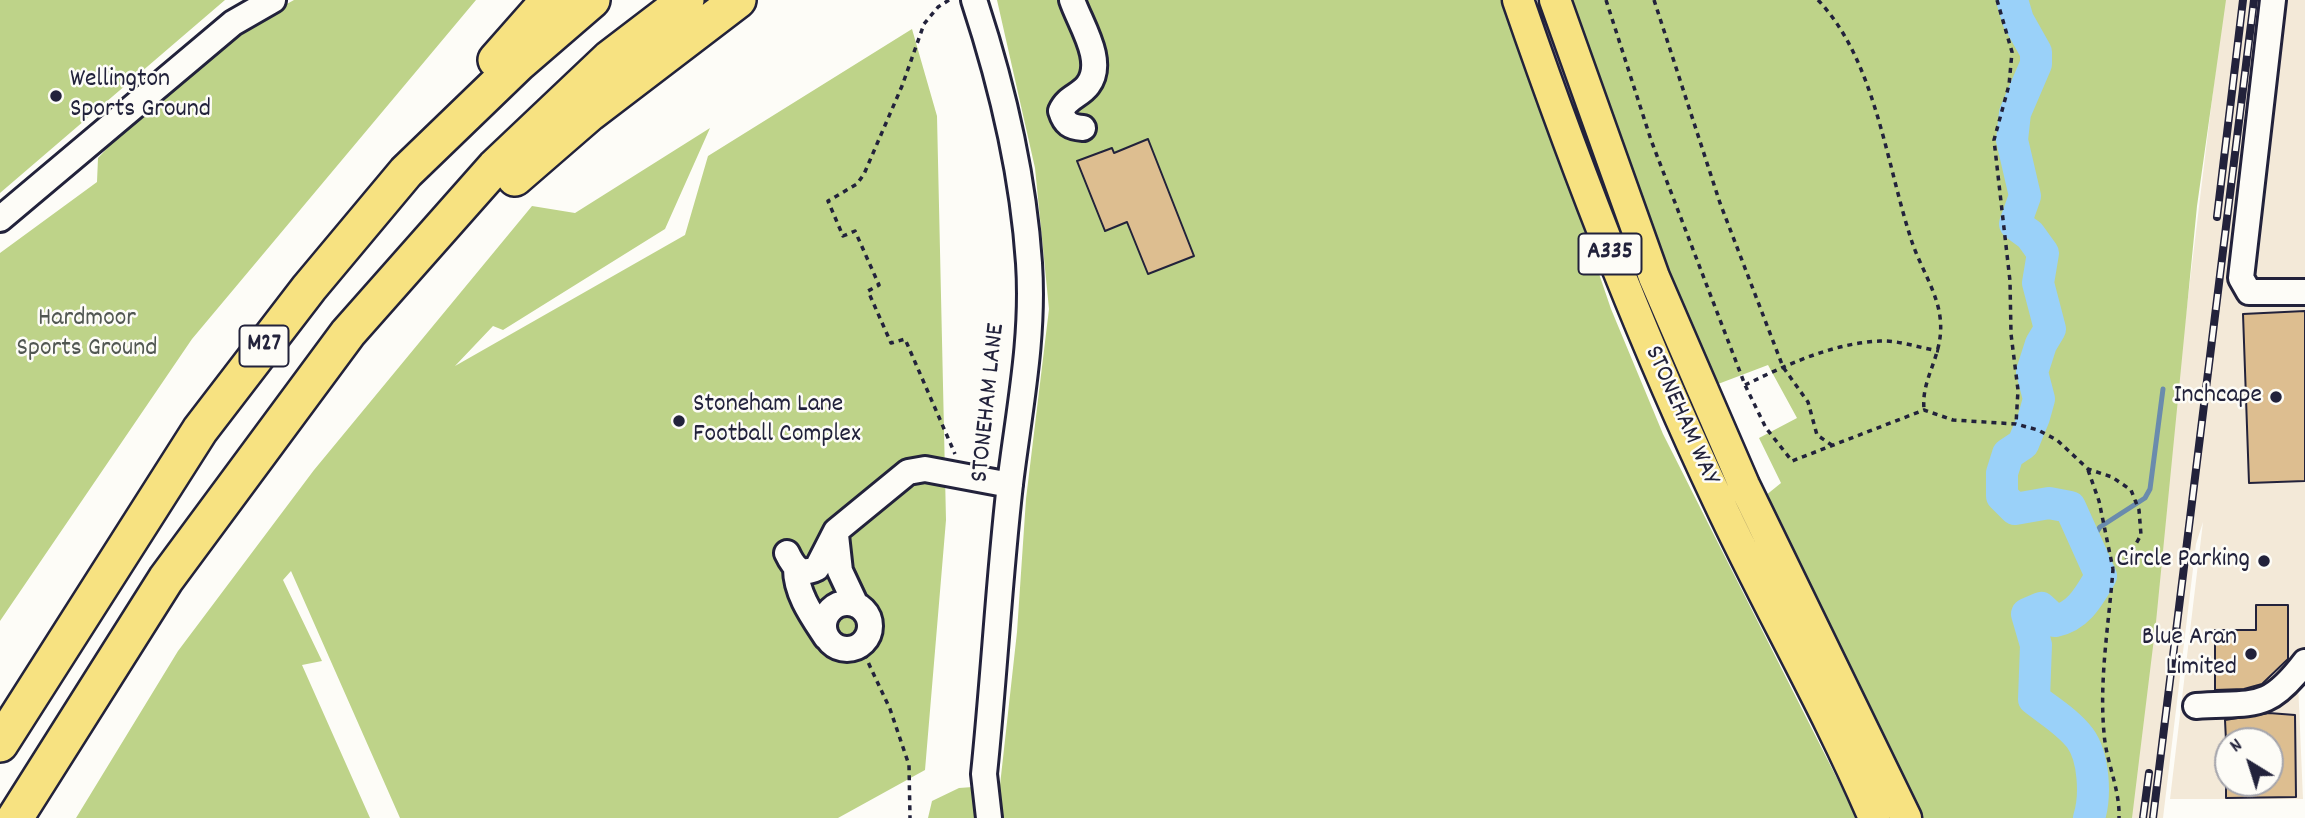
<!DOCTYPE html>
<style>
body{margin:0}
#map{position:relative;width:2305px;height:818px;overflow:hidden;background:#fdfcf7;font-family:Dekko,sans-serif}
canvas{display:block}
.north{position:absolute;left:2214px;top:727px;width:70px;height:70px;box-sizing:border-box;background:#fdfcf7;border:2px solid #a5a5ac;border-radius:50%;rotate:322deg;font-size:19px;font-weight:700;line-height:28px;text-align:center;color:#22223b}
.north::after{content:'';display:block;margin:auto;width:24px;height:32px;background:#22223b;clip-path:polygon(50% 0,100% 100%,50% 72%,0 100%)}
</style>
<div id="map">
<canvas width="2305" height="818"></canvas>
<div class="north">N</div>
</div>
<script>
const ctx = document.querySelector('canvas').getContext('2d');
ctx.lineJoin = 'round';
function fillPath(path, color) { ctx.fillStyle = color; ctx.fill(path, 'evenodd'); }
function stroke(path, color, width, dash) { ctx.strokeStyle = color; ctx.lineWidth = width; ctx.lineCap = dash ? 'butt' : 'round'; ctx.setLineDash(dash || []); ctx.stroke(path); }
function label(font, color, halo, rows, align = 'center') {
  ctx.font = font + ' Dekko,sans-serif'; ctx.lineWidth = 5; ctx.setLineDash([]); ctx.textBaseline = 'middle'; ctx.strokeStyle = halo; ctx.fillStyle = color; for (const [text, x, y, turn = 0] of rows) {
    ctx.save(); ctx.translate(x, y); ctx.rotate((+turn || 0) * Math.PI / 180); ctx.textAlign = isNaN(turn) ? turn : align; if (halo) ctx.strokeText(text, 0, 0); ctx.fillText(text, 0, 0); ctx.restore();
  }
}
const built = new Path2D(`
 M2224,0H2305V682H2298L2303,799H2170L2203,522L2196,544L2163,818H2125ZM2228,741H2270V783H2228Z`);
const green = new Path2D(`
 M0,0H225L0,193Z
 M294,0H476L192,339L0,621V253L97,182L98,158L144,109L240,30Z
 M997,0H1506L1611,309L1663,434L1857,818H928L932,801L959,788L1000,785L1017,632L1026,499L1049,309L1035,168Z
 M1572,0H2226L2197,206L2156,622L2132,818H1919L1765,496L1781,483L1759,438L1797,418L1768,365L1718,384L1710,374L1624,157Z
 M912,29L937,116L946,520L925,770L838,818H400L291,571L283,580L322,661L302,665L370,818H76L178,651L314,470L532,206L575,213L710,128L665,229L503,330L493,326L455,366L685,235L708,156Z`);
const stream = new Path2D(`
 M2012,5L2018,0
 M2088,545L2100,527L2145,498L2150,489L2163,389`);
const river = new Path2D(`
 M2012,0L2018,20L2036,52V64L2015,113L2012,140L2025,196L2015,224L2030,235L2043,253L2038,283L2050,329L2041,344L2032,372L2039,399L2034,417L2023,444L2008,454L2002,473V496L2015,509L2049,503L2070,507L2101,576C2089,596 2079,616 2055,621L2041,608L2027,614L2036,645L2034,699C2049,711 2068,722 2080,738C2094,757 2096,796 2089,818`);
const building = new Path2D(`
 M1148,139L1194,256L1148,274L1127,222L1105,231L1077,161L1112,148L1114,153Z
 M2305,311V481L2249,483L2243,314Z
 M2256,605H2288V659L2262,684L2244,689L2215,690V630H2256Z
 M2269,713L2295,715L2296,797L2226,798V783H2270V741H2226L2225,720Z`);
const path = new Path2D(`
 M949,0L938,7L924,24L902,86L864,174L857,184L828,201L843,236L855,231L879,285L868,291L891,343L905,339L955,454
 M1606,0L1651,140L1745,385L1766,428L1792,461L1924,410L1953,420L2016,424L2038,430L2057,440L2088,469L2112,477L2131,490L2139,510L2141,535L2130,554L2113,569C2109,623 2099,679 2104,733C2106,762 2120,788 2119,818
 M1654,0L1720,203L1783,367L1808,402L1817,435L1833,446
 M1818,0C1876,61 1886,164 1912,242C1920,266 1937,292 1940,317C1945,355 1921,376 1924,409
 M1997,0L2012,52L2009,85L1994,140L2010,281L2011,334L2018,390L2016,424
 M1745,385C1786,365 1833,343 1880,341C1898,340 1920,348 1939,351
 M2088,470L2099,501L2113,569
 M860,645L890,709L909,765L910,818`);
const minor = new Path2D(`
 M974,0C1002,85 1023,174 1029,263C1034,339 1019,410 1010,484C999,580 994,678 984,774L989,818
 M1072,0C1080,24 1106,61 1088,85C1080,96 1067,97 1061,111C1065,124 1070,127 1083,128
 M2273,0L2241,278L2249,292H2305
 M0,219L233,23L273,0
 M836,535L840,571L856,605
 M787,553C794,568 801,576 817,568L836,531L908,472L925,469L1010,485
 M796,569C796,594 813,617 826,637
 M824 626a23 23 0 1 1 46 0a23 23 0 1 1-46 0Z
 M2196,706C2255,702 2267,712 2305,662`);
const major = new Path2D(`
 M1518,0C1577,171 1641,337 1718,500C1768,607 1828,710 1874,818
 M1555,0L1654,277L1744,485L1906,818`);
const highway = new Path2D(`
 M496,60L549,0
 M515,178L590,113L738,0
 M0,744L200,430L309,288L406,172L519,63L592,0
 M15,818L166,579L348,333L495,167L609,59L686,0`);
const rail = new Path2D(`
 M2217,217L2243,0
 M2143,818L2149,773
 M2153,818L2254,0`);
const markers = [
 [56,96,7,"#22223b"],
 [2276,397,7,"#22223b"],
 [679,421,7,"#22223b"],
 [2264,561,7,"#22223b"],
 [2251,654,7,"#22223b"]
];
const shields = [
 [1610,254,63],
 [264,346,49]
];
const shieldNames = [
 ["A335",1610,254],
 ["M27",264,346]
];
const poiNames = [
 ["Wellington",70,81,"left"],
 ["Sports Ground",70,111,"left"],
 ["Inchcape",2262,397],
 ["Stoneham Lane",693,406,"left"],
 ["Football Complex",693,436,"left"],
 ["Circle Parking",2250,561],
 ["Blue Aran",2237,639],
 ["Limited",2237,669]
];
const parkNames = [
 ["Hardmoor",87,320],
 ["Sports Ground",87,350]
];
const streetNames = [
 ["STONEHAM LANE",990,403,-84],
 ["STONEHAM WAY",1680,416,66]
];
fillPath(built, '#f3e9d8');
fillPath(green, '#bed389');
stroke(stream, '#6a8bad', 5);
stroke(river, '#9ad1f9', 32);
fillPath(building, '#ddbe90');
stroke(building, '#22223b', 2);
stroke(minor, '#22223b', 30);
stroke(major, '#22223b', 35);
stroke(highway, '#22223b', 40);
stroke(path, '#22223b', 3.5, [5, 5]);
stroke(minor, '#fdfcf7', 24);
stroke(major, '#f7e281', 30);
stroke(highway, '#f7e281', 35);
stroke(rail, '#22223b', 8);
stroke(rail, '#fdfcf7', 5, [16]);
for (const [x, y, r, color] of markers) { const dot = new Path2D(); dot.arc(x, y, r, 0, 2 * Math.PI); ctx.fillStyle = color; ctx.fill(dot); stroke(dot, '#fdfcf7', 2.5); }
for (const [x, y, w] of shields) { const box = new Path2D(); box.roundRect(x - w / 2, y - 20.5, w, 41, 5); ctx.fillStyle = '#fdfcf7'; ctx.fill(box); stroke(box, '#22223b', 2); }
label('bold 24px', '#22223b', null, shieldNames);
label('26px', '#22223b', '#fdfcf7', poiNames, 'right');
label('26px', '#515752', '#fdfcf7', parkNames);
label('26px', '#22223b', '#fdfcf7', streetNames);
</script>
